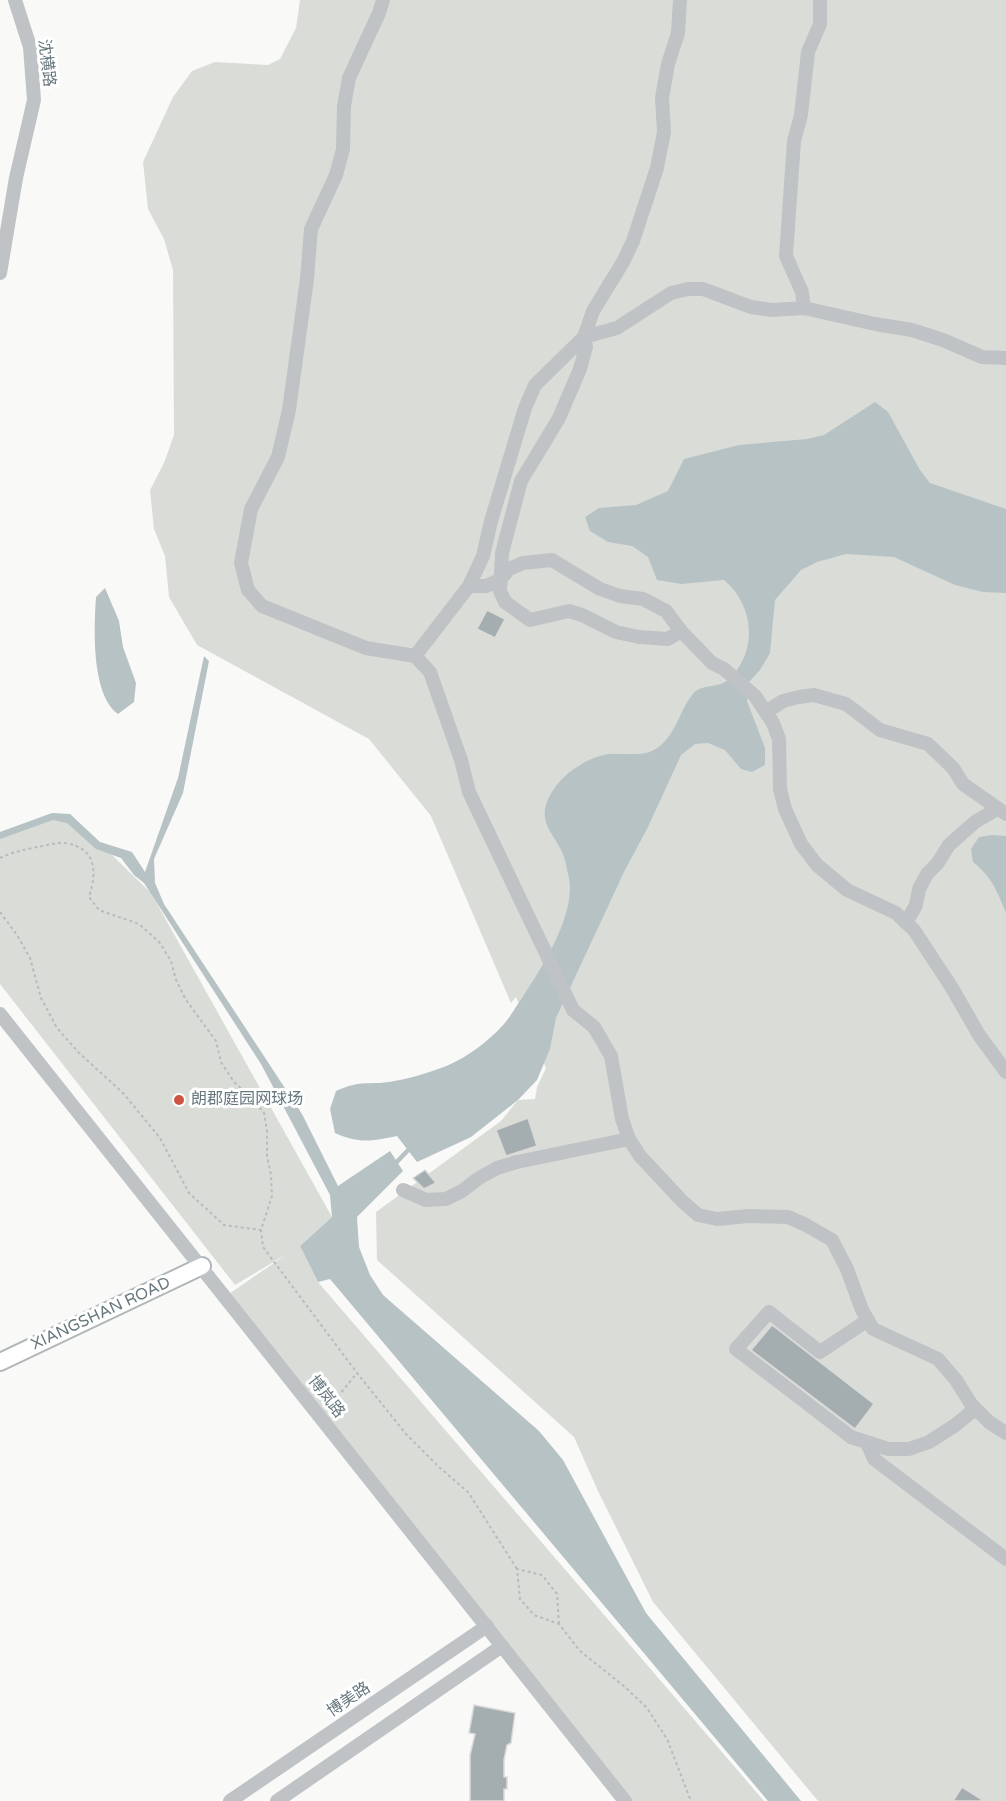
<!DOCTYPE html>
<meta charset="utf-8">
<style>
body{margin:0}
canvas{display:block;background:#f9f9f7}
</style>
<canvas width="1006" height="1801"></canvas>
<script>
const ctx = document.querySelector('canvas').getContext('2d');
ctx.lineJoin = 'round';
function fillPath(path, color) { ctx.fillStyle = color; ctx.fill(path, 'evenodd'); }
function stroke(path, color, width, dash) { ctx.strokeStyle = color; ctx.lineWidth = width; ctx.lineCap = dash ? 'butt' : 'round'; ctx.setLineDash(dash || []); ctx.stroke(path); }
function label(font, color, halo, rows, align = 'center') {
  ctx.font = font + ' "Varela Round","Noto Sans SC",sans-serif'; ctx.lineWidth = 6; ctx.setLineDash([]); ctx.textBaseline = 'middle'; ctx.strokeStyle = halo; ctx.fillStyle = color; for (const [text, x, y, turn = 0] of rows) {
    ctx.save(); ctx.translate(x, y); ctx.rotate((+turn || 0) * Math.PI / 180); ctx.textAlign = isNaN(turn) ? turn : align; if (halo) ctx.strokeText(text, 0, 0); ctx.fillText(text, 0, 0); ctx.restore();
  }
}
const green = new Path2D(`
 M300,0H1006V1801H818L653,1602L598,1491L574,1437L377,1260L376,1212L501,1121L518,1100L535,1099L537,1087L546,1068L516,997L511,1003L431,816L369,739L197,645L169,597L165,556L154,529L150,490L164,463L174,435L173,270L164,239L148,209L143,162L173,97L192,71L215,62L268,65L280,59L296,28Z
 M70,814L151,893L332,1217L300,1246L318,1282L764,1801H625L226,1296L287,1254L235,1285L0,984V832Z`);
const water = new Path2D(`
 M875,402L888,412L920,470L930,483L1006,509V593L983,592L955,585L894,557L846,554L817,562L801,570L775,600L770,653L760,670L748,683L747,701L765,748V765L752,772L741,769L725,750L708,743L695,744L681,755L648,827L624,872L556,1018L550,1049L537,1080L518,1100L471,1137L417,1162L397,1136C372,1141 359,1144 335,1133L330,1109L336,1091C341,1089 347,1086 353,1085C364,1082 377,1084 389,1082C407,1079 425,1074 441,1068C464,1060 488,1042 504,1024C511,1016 516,1006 522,998C542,967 570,924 570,887C570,880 567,871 566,864C560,833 528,824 556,786C567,771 591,756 609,754C625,753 640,757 654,750C676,737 678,713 692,695C701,683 717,689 728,680C759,652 754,605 724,580L681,584L657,580L648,557L632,546L608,542L590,531L585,517L599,508L636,505L668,491L684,459L739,445L807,439L824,435Z
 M105,588L119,621L123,647L136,683L134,702L118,714C91,694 94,628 96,597Z
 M204,656L209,661L183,793L154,859L155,883L164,904L302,1114L338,1186L390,1151L403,1171L357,1217L359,1247L370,1275L383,1295L539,1431L563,1460L646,1613L801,1801H768L330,1279L318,1282L300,1246L332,1217L330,1195L261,1064L144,883L134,875L121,858L96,849L67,823L53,820L0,839V832L52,813L70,814L100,842L132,852L145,872L178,778Z
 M992,835L1006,836V913C997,891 992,877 973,862L971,849L979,837Z`);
const stream = new Path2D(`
 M393,1166L412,1146`);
const building = new Path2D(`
 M487,610L505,619L495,638L477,629Z
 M528,1118L537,1146L506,1156L496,1130Z
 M425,1170L436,1183L424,1189L413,1178Z
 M772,1325L874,1404L855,1429L751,1350Z
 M474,1705L515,1713L511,1743L507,1745L504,1760V1777H507V1789H504V1801H470V1755L475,1734L469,1733Z
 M962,1787L984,1801H953Z`);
const path = new Path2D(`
 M0,858C12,852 24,850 37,847C45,846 56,842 65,843C97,848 97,872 89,897L99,910L139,924L160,943L171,961L176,980L186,1000L216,1041L221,1062L234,1082L253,1099L264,1113L267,1131V1156L271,1175L272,1196L261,1230L263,1247L357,1373L406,1434L439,1467L468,1492L517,1569
 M0,912L17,935L30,958L41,998L57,1028L78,1052L123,1093L160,1138L189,1193L224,1225L261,1230
 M330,1406L357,1373
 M559,1624L557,1594L542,1575L517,1569L520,1599L534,1615L559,1624L580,1651L625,1687L647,1708L667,1739L691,1801`);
const minor = new Path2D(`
 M383,0L379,13L349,78L344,106L343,149L336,175L311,229L307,279L289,410L278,457L251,509L241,563L248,590L262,606L366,648L415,656L430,672L461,760L469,792L573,1010L594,1027L611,1056L622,1119L629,1139L640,1156L682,1201L698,1215L717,1219L749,1216L788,1217L804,1224L832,1240L847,1269L862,1310L873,1329L938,1359L956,1380L971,1404L989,1422L1006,1433
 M0,273L16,178L34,100L30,47L15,0
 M804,308L802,292L786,256L794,141L801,115L808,52L820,24V0
 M584,337L586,347L580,369L559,418L521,481L502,553L500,591L505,602L530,620L569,611L582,615L616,632L639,637L668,639L681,631
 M584,337L617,328L671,293L688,289H703L751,307L772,310L804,308L875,324L912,330L943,340L982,357L1006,358
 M469,586H486L500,580L509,569L523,563L552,560L600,589L620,596L643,599L666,611L681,631L712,663L724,669L755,696L773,723L779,739L780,789L785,809L801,844L817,865L847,890L896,913L914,930L952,988L979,1035L1006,1072
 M415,656L469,586L483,556L491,521L525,408L535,385L584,337L593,311L623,262L633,241L657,168L664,132L662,98L668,64L678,33L680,0
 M766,712L783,701L799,697L814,695L846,704L880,730L928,744L953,768L963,784L1006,814
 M906,923L916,905L919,889L927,874L937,864L949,845L975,822L997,809
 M0,1014L625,1801
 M403,1190L426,1200L446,1199L462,1191L479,1178L497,1168L517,1162L629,1139
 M868,1320L820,1352L769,1312L736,1349L851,1437L888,1449H909L929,1442L954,1426L975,1409
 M867,1443L874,1459L1006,1559
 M230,1801L487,1626
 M277,1801L502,1646`);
const major = new Path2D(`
 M0,1362L202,1266`);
const markers = [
 [179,1100,6,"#ce5342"]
];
const streetNames = [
 ["沈横路",46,63,83],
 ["XIANGSHAN ROAD",101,1314,-25],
 ["博岚路",326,1397,52],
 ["博美路",349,1700,-34]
];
const poiNames = [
 ["朗郡庭园网球场",191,1100]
];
fillPath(green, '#daddd7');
fillPath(water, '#b7c2c5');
stroke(stream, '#b7c2c5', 4.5);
fillPath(building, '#a4aeb1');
stroke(building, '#dbdad9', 1.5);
stroke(major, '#b1b6b9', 20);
stroke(path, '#b7bbbd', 2, [3, 3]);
stroke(minor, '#bfc3c6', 14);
stroke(major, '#fff', 16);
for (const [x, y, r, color] of markers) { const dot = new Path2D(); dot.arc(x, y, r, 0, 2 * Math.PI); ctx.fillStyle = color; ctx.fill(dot); stroke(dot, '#fff', 2); }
label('16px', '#67777e', '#fff', streetNames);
label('16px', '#67777e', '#fff', poiNames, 'left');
</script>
